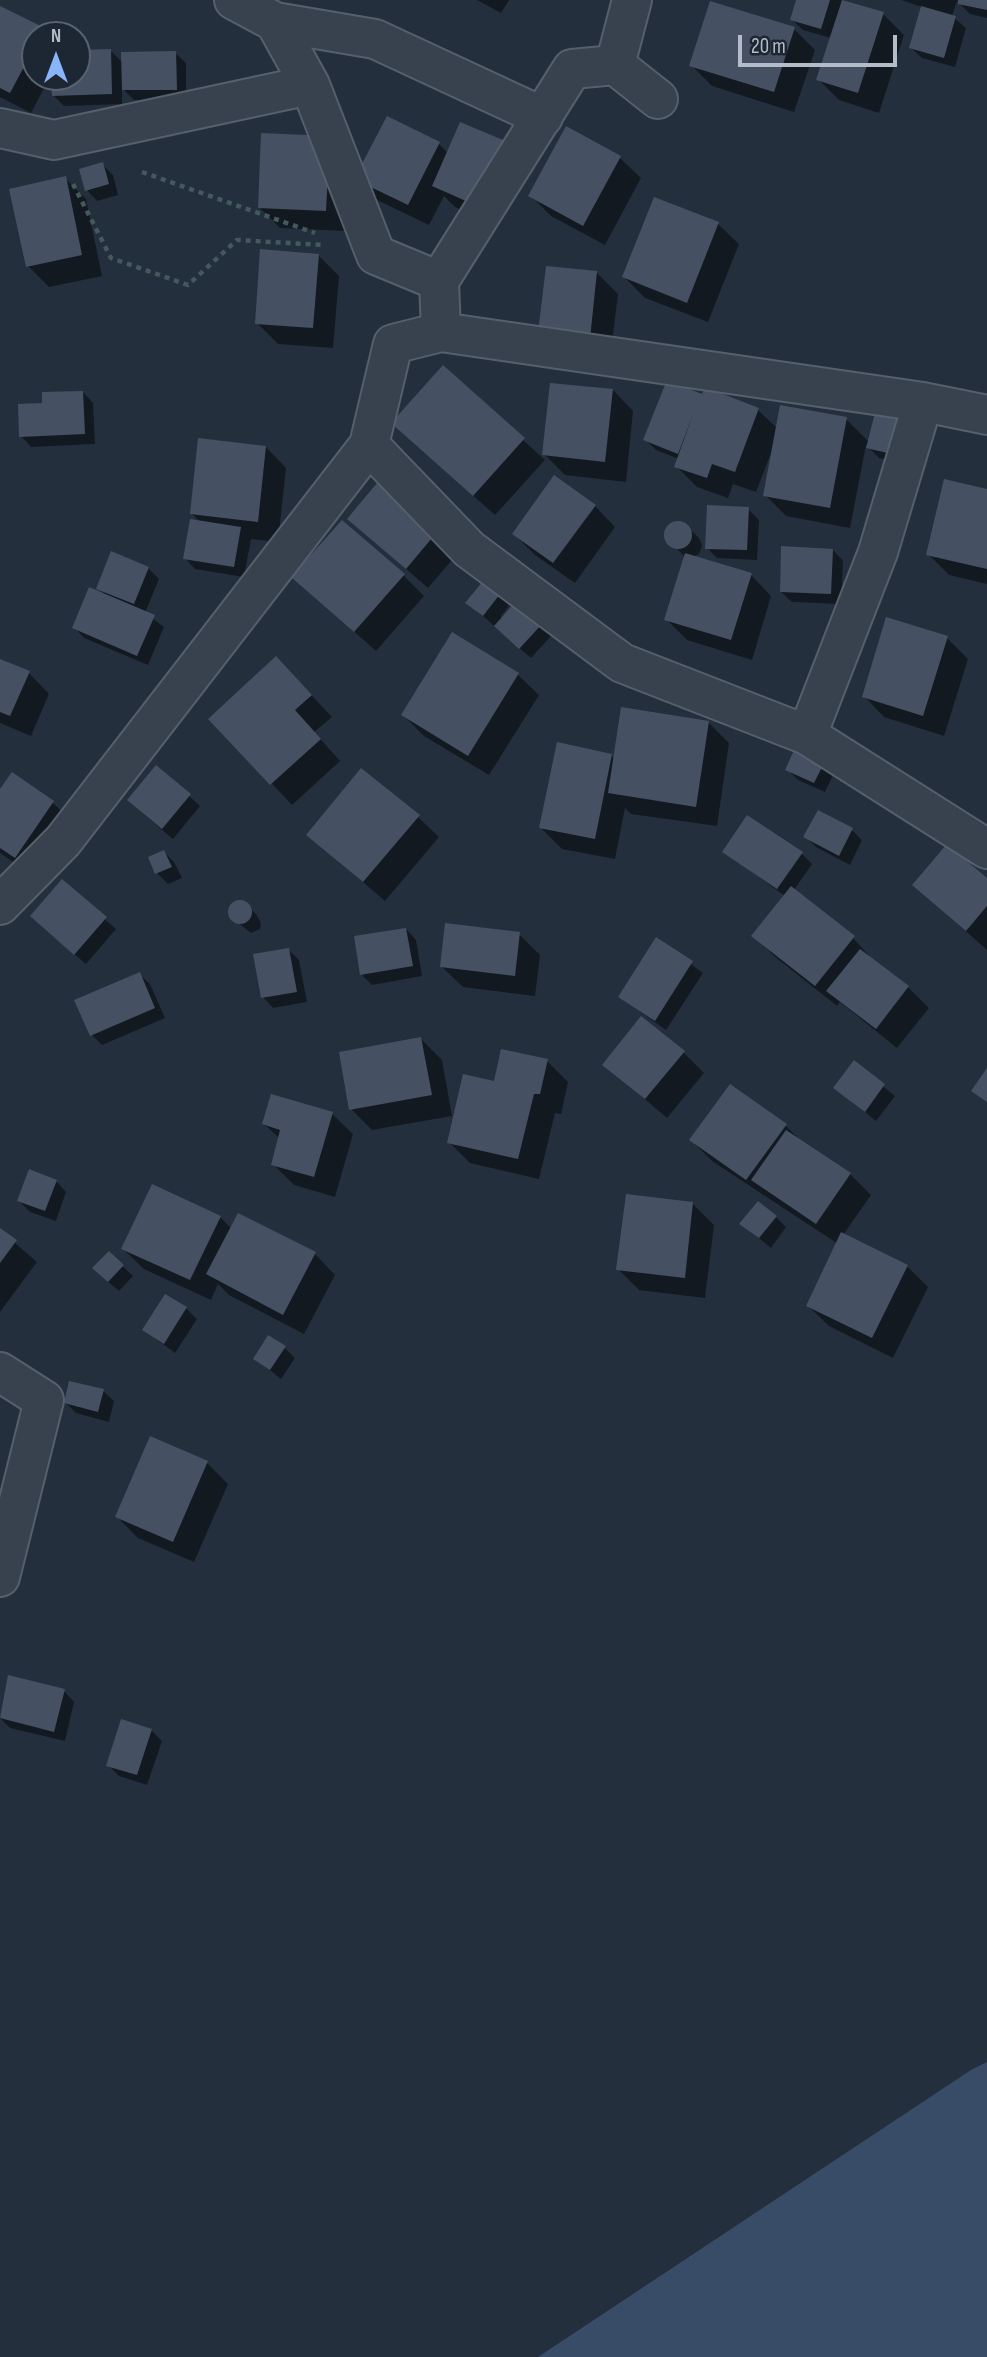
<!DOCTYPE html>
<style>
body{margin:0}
#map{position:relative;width:987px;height:2357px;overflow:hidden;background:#242f3e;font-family:"Sofia Sans Condensed",sans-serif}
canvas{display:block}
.north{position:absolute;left:21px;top:21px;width:70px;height:70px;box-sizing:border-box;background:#1d2633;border:2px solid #59626f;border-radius:50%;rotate:0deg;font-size:19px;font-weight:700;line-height:28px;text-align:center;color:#b4bcc9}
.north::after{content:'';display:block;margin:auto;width:24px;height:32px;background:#8ab4f8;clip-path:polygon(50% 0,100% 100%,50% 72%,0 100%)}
.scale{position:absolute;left:738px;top:35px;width:159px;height:32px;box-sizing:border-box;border:4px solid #b4bcc9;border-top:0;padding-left:9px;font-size:21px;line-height:24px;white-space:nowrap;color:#b4bcc9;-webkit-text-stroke:5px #1d2633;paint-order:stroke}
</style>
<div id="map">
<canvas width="987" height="2357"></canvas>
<div class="north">N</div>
<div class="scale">20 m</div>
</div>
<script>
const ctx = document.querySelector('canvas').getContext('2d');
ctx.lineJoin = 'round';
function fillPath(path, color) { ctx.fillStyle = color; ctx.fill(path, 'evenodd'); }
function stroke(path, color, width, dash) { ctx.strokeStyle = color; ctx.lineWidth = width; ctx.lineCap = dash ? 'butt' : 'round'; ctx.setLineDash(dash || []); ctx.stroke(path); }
const water = new Path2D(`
 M987,2062V2357H538L971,2070Z`);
const shadow = new Path2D(`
 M477,0H509L501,13Z
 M798,0H840L883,14L904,35L879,113L839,100L818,79L831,38L803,30L792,20Z
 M901,0H987V18L970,14L957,1L952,16L966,28L955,67L922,58L911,48L922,7Z
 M0,8L49,35H35V77H50L31,113L0,97Z
 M794,29L815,50L794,112L712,86L691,65Z
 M111,51L123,63L175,53L186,63V99L134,100L122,88V104L64,106L53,95V77H77V52Z
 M461,124L502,142L523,163L496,225L455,207L444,196L429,225L377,200L357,179L439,144L448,153Z
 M566,129L620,158L641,178L605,245L551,216L530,195Z
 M329,138L347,231L280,228L259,207Z
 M102,164L113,175L118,195L97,201L87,190Z
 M65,178L86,199L102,276L49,287L28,266Z
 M718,224L739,244L708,322L645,298L624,277Z
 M318,255L339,276L333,348L278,344L257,323Z
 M597,273L618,294L610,359L561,353Z
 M444,368L545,460L495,515L415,444Z
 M706,389L758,410L777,428L846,419L869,442L877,411L902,463L879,458L866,445L850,528L786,516L765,495L771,453L756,492L733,484L728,498L697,487L676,466L679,459L656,450L645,439L703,398Z
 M613,390L633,411L626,482L565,475L544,454Z
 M83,392L93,403L95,444L31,447L21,436L44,405Z
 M266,447L286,468L278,542L251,539L244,577L195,569L185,558L200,522L192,514Z
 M378,485L457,554L428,588L349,519Z
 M987,491V584L949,575L928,554Z
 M595,506L615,527L575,583L535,555L514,534Z
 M748,509L759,520L757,560L717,558L707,548Z
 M677,522L688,527L699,538L702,546L699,554L692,557L751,575L771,596L752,660L687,640L666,619L685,557L666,537L670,526Z
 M833,550L843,561L841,604L792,602L781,592Z
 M148,568L159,579L145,613L164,627L148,665L84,638L74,627L107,597L99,588Z
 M403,575L424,596L376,651L293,577Z
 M499,595L509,606L501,616L503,618L541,625L551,636L531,658L468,603Z
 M947,638L968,659L944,736L884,717L864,696Z
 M0,661L29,673L49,694L31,736L0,723Z
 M518,675L539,695L489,775L424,736L403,715Z
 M297,680L332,717L314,732L340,761L292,805L211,719Z
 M708,722L729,743L717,826L631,814L625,808L615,859L562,849L541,828L611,755L615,760Z
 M796,750L834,773L825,792L798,780L787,769Z
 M12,775L53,803L74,823L37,878L0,853V793Z
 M189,796L200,806L173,839L140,811Z
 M418,817L439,837L385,901L308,835Z
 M852,830L862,840L850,865L816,847L806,837Z
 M164,852L174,862L182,878L168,884L157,873Z
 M725,852L802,854L812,864L794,890L853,938L873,960L908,987L929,1008L897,1048L840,1002L837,1006L774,956L753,935L785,896Z
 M987,881V950L914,885Z
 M62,882L116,929L86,964L42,927Z
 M238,902L244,903L256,914L261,923L260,929L251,933L231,917L230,911Z
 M406,929L416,940L422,976L372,985L361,974Z
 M519,934L540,955L535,996L463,987L442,967Z
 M657,940L703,973L666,1030L620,997Z
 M289,950L299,960L307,1002L273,1008L263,997Z
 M139,974L150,984L165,1018L102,1045L92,1035Z
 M421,1039L442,1060L452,1116L372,1130L351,1109Z
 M683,1052L704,1073L667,1118L604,1064Z
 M547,1061L568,1082L561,1114L555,1113L539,1179L470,1163L449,1142L495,1083Z
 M854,1063L895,1096L876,1121L836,1088Z
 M332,1114L353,1134L335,1197L294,1185L273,1164L280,1139L264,1124Z
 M786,1126L803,1143L850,1174L871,1195L843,1235L907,1266L928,1287L893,1358L829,1326L808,1306L838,1244L712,1161L691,1140Z
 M56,1181L66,1192L56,1221L30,1212L19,1201Z
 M693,1204L714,1225L705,1298L639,1290L618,1269Z
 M220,1217L232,1229L315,1254L335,1275L304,1334L229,1295L218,1284L211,1300L144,1269L123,1249Z
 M776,1217L786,1227L771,1248L742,1224Z
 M0,1230L37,1262L0,1312Z
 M109,1253L133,1276L119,1291L105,1279Z
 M186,1308L197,1319L175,1353L144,1330Z
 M285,1348L295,1358L281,1379L255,1358Z
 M103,1391L114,1401L109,1422L76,1413L66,1403Z
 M151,1438L207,1463L228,1484L194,1562L138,1538L117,1517Z
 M9,1678L64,1691L74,1702L65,1741L10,1728L0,1718Z
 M151,1730L162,1741L147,1785L119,1776L108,1765Z`);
const building = new Path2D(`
 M796,0H830L821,29L790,20Z
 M842,0L884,12L858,93L816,80Z
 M958,0H987V10L958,4Z
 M710,1L795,27L774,92L689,66Z
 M0,6L45,28L41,35H35V46L10,93L0,88Z
 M921,6L956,16L944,58L909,48Z
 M111,49L112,94L52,96L51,77H77V50Z
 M176,51L177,90H122L121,52Z
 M387,116L440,142L408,205L354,179Z
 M460,122L503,140L475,205L432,186Z
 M566,126L621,156L583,226L528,196Z
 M261,133L330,136L326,211L258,208Z
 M103,162L109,184L85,191L79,169Z
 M66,176L82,255L26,267L9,189Z
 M654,197L719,222L687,303L622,277Z
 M260,249L319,254L313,328L255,324Z
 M546,266L597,271L590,339L538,333Z
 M443,365L525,438L473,496L391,423Z
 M667,380L702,394L705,387L759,408L735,472L712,464L707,478L674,467L694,412L678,454L643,440Z
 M550,383L613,389L605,462L542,455Z
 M83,391L85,434L19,437L18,404L42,403V392Z
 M780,405L847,417L830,508L763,496Z
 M876,409L901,415L892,454L866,448Z
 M198,438L266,446L258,522L190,514Z
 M554,475L596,505L553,563L512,534Z
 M944,479L987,489V569L926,555Z
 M377,483L437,532L406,569L347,519Z
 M707,505L749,507L747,550L705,549Z
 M190,519L241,527L234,567L183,559Z
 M342,520L405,574L354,632L291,577Z
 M664 535a14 14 0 1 1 28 0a14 14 0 1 1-28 0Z
 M781,546L833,549L831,594L780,592Z
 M111,551L149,567L134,604L96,589Z
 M685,553L752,573L731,640L664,620Z
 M483,581L500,594L483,616L465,603Z
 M89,587L155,615L137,656L72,628Z
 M516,601L542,624L519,649L494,626Z
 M886,617L948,636L923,716L862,697Z
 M452,632L519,673L468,756L401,715Z
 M276,656L312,695L295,710L321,739L270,785L208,719Z
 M0,659L30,671L10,716L0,712Z
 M621,707L709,721L696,807L608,793Z
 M557,742L612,754L595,839L539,828Z
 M795,748L825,761L814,783L785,770Z
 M156,765L191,794L162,829L127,800Z
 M361,768L420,815L363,882L306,835Z
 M12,772L54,801L15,858L0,848V789Z
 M818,810L853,828L839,856L803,837Z
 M747,815L803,852L777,889L722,852Z
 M947,844L987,878V906L966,931L912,885Z
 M164,850L172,867L155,874L148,857Z
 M62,879L107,917L74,955L30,916Z
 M791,886L855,936L815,986L751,936Z
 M228 912a12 12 0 1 1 24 0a12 12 0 1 1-24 0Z
 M445,923L520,932L515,976L440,967Z
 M406,928L413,966L360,975L354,936Z
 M656,937L693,961L655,1021L618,997Z
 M289,948L297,992L261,998L253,954Z
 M860,949L909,986L876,1029L826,991Z
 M140,972L155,1008L90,1036L74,1000Z
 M641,1016L685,1051L645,1099L602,1065Z
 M421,1037L432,1095L349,1110L339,1052Z
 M501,1049L548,1059L540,1094H534L518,1159L447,1143L463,1074L494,1081Z
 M854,1060L885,1084L865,1112L833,1088Z
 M987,1068V1102L971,1091Z
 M730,1084L787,1124L746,1180L689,1140Z
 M271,1094L333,1112L314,1177L271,1165L280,1130L262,1124Z
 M786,1130L851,1173L816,1224L751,1180Z
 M29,1169L57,1180L45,1211L17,1201Z
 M152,1184L221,1216L190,1280L121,1249Z
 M626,1194L693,1202L685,1278L616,1270Z
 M758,1201L777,1216L759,1238L739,1224Z
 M238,1213L316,1252L283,1315L206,1274Z
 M0,1228L17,1240L0,1263Z
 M841,1232L908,1265L872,1338L806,1306Z
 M109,1251L124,1265L108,1282L92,1268Z
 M165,1294L187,1307L164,1344L142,1330Z
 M268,1335L286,1346L270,1370L253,1359Z
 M69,1381L104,1389L98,1412L64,1403Z
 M150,1436L208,1461L173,1542L115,1517Z
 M8,1675L65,1689L54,1732L0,1718Z
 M121,1719L152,1729L137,1775L106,1766Z`);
const path = new Path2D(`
 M142,172L315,233
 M73,184L111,258L188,285L237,240L323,245`);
const street = new Path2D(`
 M234,0L275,22L375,39L543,117
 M275,22L310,85L376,255L439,281
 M615,65L632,0
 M0,128L54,140L310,85
 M441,332L439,281L572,69L615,65L658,99
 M923,402L878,552L807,735L987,849
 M369,445L469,549L622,663L807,735
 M0,905L63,841L369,445L393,344L441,332L923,402L987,415
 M0,1372L44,1400L0,1577`);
fillPath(water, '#394c67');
fillPath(shadow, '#0007');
fillPath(building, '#455162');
stroke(street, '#565f6c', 42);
stroke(path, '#44595c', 4.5, [5, 5]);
stroke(street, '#38414e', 38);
</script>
